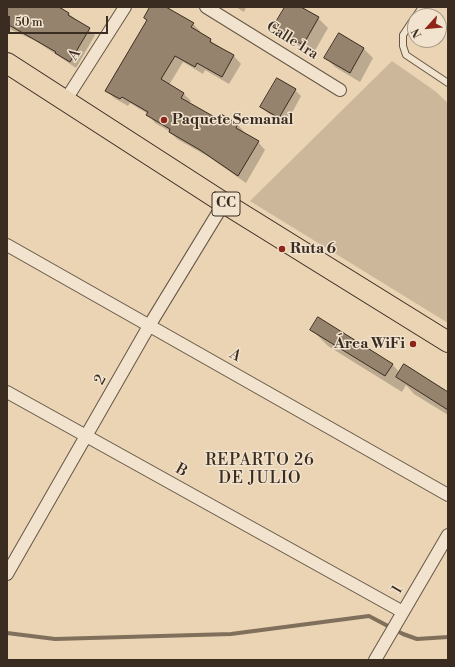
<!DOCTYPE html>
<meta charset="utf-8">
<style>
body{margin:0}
#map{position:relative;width:455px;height:667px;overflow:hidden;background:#ead4b4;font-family:"Libre Bodoni",serif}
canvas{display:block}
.frame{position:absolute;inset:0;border:8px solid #3a2c21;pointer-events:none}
.north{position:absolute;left:407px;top:8px;width:40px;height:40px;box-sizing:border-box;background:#f1e3ce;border:1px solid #a89a89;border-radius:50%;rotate:243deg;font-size:11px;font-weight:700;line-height:16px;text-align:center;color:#3a2c21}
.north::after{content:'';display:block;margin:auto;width:14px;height:18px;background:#8f2418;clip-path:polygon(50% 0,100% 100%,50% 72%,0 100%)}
.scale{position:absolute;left:8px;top:16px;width:100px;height:18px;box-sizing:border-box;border:2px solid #3a2c21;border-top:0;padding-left:5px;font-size:12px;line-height:14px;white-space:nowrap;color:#3a2c21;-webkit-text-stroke:3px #f1e3ce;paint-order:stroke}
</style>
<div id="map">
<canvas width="455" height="667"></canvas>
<div class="frame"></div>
<div class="north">N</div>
<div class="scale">50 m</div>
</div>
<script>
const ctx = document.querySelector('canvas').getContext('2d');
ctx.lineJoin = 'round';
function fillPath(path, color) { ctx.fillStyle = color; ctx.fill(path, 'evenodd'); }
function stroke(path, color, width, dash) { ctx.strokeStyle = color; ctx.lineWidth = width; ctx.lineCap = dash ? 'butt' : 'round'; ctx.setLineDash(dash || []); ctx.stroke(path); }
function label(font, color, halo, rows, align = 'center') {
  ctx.font = font + ' "Libre Bodoni",serif'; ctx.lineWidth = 3; ctx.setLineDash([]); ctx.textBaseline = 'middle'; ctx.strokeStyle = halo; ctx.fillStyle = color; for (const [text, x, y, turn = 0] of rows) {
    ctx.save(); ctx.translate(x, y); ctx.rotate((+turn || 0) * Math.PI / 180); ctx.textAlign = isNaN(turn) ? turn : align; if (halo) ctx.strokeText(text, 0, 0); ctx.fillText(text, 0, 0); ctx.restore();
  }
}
const green = new Path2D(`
 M392,61L435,91L448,103V323L250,201Z`);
const shadow = new Path2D(`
 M7,7H57L69,14L95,35L76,68L36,41L7,28Z
 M151,7H164L193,24L200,31L199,33L234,56L241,64L229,84L205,70L203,74L183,62L169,85L183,93L191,101L189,104L218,121L221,116L238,125L245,133L244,134L258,142L265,150L246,183L209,157L177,139L169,131L155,123L148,114L130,103L128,106L114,98L106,90L148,21L145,18Z
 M236,7H246L244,12Z
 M286,7H299L318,18L328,28L313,54L284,37L275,27Z
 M339,34L364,49L373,58L360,82L335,67L326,58Z
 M295,90L301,96L286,124L268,113L261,107Z
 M311,329L392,364L400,373L448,393V415L414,394L406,385L402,392L328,346Z`);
const stream = new Path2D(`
 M7,633L55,639L231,634L369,616L403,634L417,639L448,637`);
const building = new Path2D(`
 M7,7H59L69,13L68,15L90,28L70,62L55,53L56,52L7,24Z
 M150,7H166L194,23L191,27L211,39L210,42L234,55L222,77L197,63L195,67L175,56L161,79L184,93L181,98L218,119L221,114L238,124L236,128L259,141L238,176L200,150L169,132L170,129L146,115L148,112L122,97L120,99L105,91L147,20L144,18Z
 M285,7H301L319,17L303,45L273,27Z
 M339,33L364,48L350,73L324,58Z
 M277,78L296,89L279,118L260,107Z
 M318,317L393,364L385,376L310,330Z
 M404,364L448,392V410L396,377Z`);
const service = new Path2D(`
 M416,16L422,7
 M415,17L403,35V46L406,55L448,83`);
const minor = new Path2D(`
 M206,7L340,90
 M65,101L125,7
 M7,245L448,495
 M7,392L403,612
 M7,574L149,326L224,203
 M375,660L448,535`);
const primary = new Path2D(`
 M7,63L224,203L448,342`);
const markers = [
 [164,120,4,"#8f2418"],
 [282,249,4,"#8f2418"],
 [413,344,4,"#8f2418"]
];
const shields = [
 [226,204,28]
];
const shieldNames = [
 ["CC",226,204]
];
const streetNames = [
 ["Calle 1ra",292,41,32],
 ["A",75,55,-57],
 ["A",235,356,30],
 ["2",101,380,-61],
 ["B",181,471,29],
 ["1",398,590,-60]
];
const poiNames = [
 ["Paquete Semanal",172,120],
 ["Ruta 6",290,249],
 ["Área WiFi",405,344,"right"]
];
const neighbourhoodNames = [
 ["REPARTO 26",260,461],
 ["DE JULIO",260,479]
];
fillPath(green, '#ccb79b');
fillPath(shadow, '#0003');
stroke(stream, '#806f5b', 4);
fillPath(building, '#96836d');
stroke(building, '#3a2c21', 1);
stroke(service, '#665646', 8);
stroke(minor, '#665646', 14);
stroke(primary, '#3a2c21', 22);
stroke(service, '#f1e3ce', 6);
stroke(minor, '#f1e3ce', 12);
stroke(primary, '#ead4b4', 20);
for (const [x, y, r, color] of markers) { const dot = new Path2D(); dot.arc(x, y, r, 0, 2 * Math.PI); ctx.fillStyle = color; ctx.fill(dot); stroke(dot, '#f1e3ce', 1.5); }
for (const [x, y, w] of shields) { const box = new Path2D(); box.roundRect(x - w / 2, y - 12, w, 24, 3); ctx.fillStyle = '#f1e3ce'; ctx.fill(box); stroke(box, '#3a2c21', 1); }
label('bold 14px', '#3a2c21', null, shieldNames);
label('15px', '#3a2c21', '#f1e3ce', streetNames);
label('bold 15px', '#3a2c21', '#f1e3ce', poiNames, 'left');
ctx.letterSpacing = '1px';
label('16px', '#3a2c21', '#f1e3ce', neighbourhoodNames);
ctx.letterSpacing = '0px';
</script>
